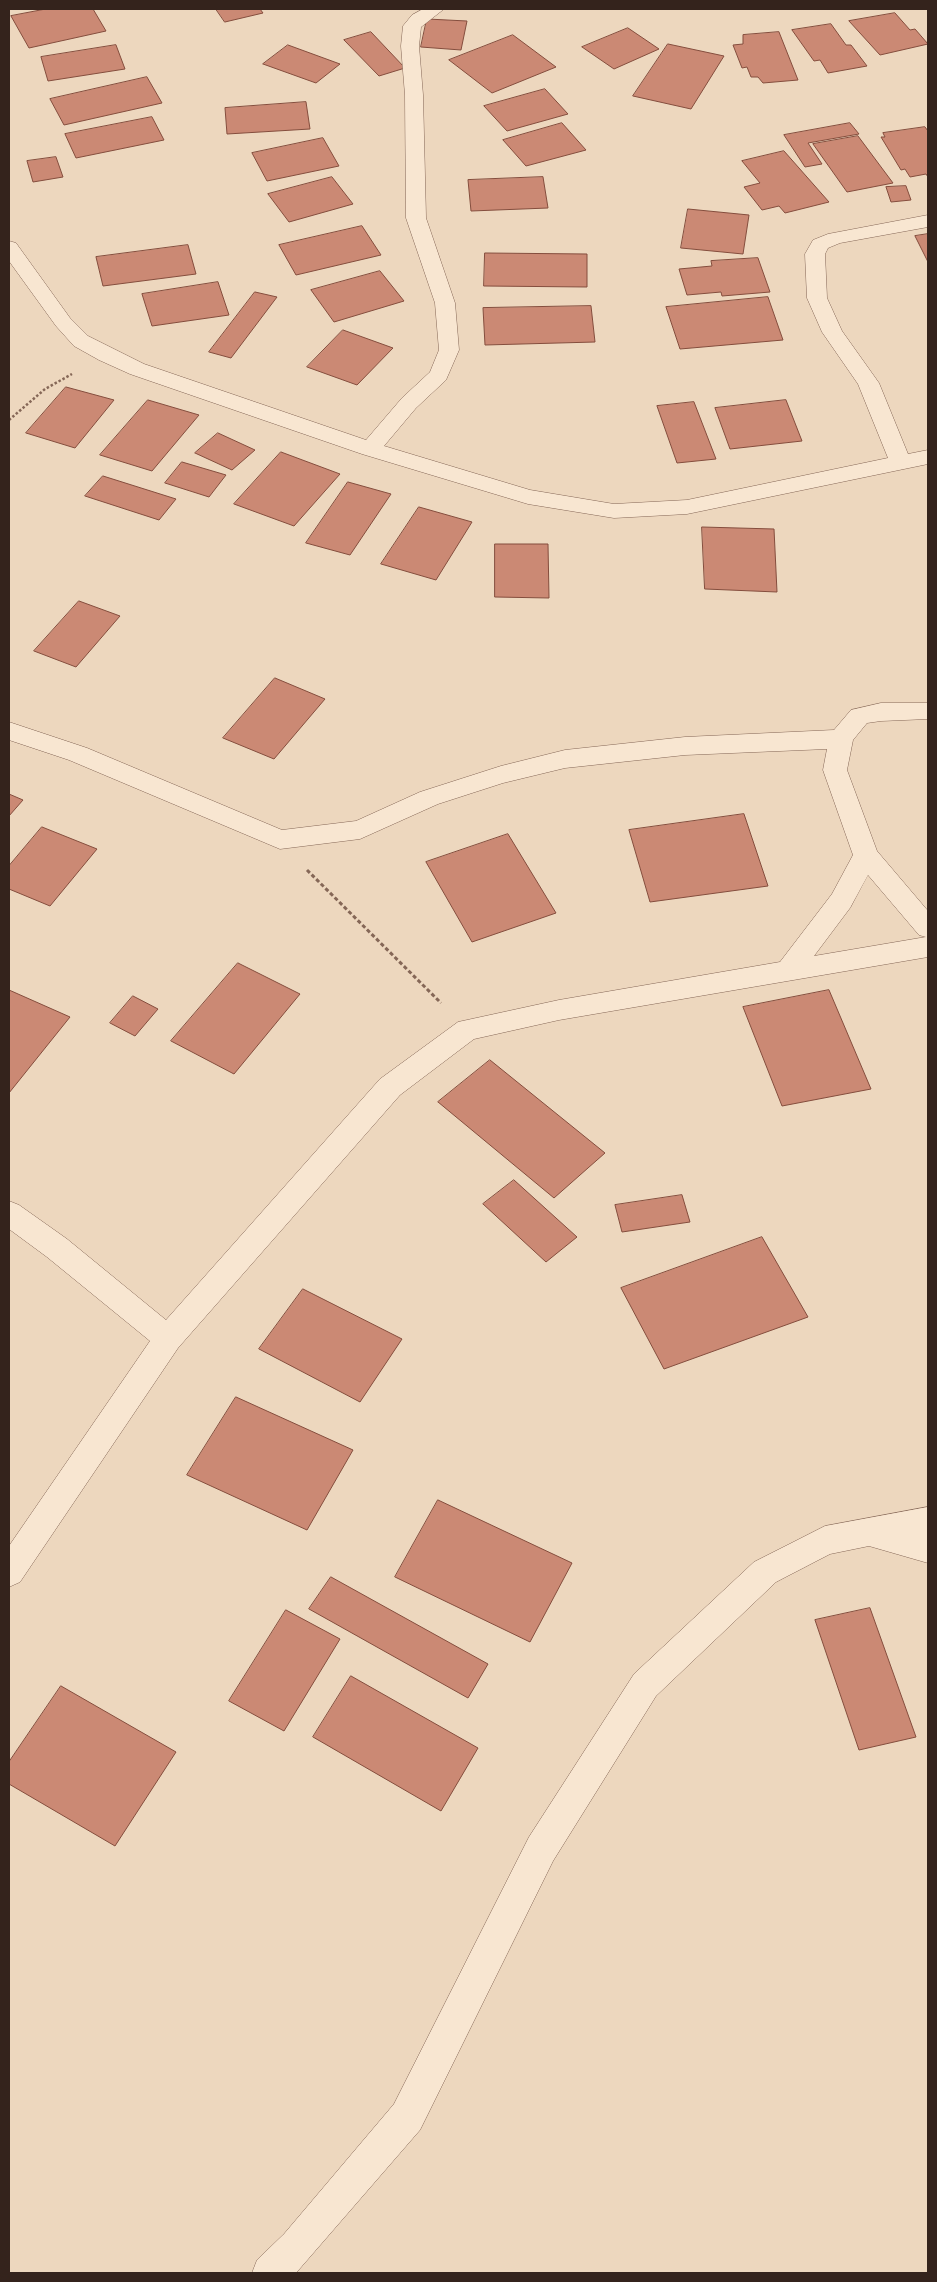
<!DOCTYPE html>
<style>
body{margin:0}
#map{position:relative;width:937px;height:2282px;overflow:hidden;background:#edd7be;font-family:"Source Serif 4",serif}
canvas{display:block}
.frame{position:absolute;inset:0;border:10px solid #34231c;pointer-events:none}
</style>
<div id="map">
<canvas width="937" height="2282"></canvas>
<div class="frame"></div>
</div>
<script>
const ctx = document.querySelector('canvas').getContext('2d');
ctx.lineJoin = 'round';
function fillPath(path, color) { ctx.fillStyle = color; ctx.fill(path, 'evenodd'); }
function stroke(path, color, width, dash) { ctx.strokeStyle = color; ctx.lineWidth = width; ctx.lineCap = dash ? 'butt' : 'round'; ctx.setLineDash(dash || []); ctx.stroke(path); }
const building = new Path2D(`
 M46,9H93L106,31L29,48L11,16Z
 M216,9H260L263,13L225,22Z
 M895,13L910,30L915,29L928,44L880,55L849,21Z
 M427,19L467,21L461,50L421,47Z
 M831,24L846,45H851L867,66L828,73L820,60L814,61L792,30Z
 M628,28L659,49L614,69L582,47Z
 M371,32L405,68L379,76L344,40Z
 M779,32L798,80L763,83L758,77H751L747,67L742,68L733,45L743,44V35Z
 M513,35L556,67L492,93L449,60Z
 M668,44L724,56L691,109L633,96Z
 M116,45L125,69L48,81L41,57Z
 M288,45L340,64L316,83L263,64Z
 M147,77L162,103L64,125L50,99Z
 M545,89L568,114L507,131L484,106Z
 M306,102L310,129L227,134L225,108Z
 M152,117L164,140L76,158L65,134Z
 M562,123L586,150L526,166L503,140Z
 M850,123L859,134L808,143L822,164L805,167L784,135Z
 M925,127L928,131V177L926,174L910,177L905,169L901,170L881,137H885L883,133Z
 M858,136L893,183L847,192L813,144Z
 M323,138L339,166L267,181L252,153Z
 M784,151L829,202L785,213L779,206L762,210L744,187L760,183L742,161Z
 M56,157L63,177L33,182L27,161Z
 M332,177L353,204L289,222L268,194Z
 M543,177L548,208L471,211L468,180Z
 M906,186L911,200L891,202L886,187Z
 M688,209L749,215L743,254L681,248Z
 M362,226L381,255L296,275L279,245Z
 M928,234V262L915,236Z
 M188,245L196,274L103,286L96,257Z
 M485,253L587,254V287L484,286Z
 M758,258L770,292L722,296L721,292L687,295L679,269L712,266L711,261Z
 M380,271L404,301L334,322L311,290Z
 M218,282L229,315L152,326L142,294Z
 M255,292L277,297L231,358L209,352Z
 M768,297L783,340L680,349L666,307Z
 M591,306L595,342L485,345L483,308Z
 M343,330L393,348L357,385L307,367Z
 M66,387L114,400L75,448L26,433Z
 M148,400L199,415L152,471L100,455Z
 M786,400L802,441L730,449L715,408Z
 M694,402L716,459L677,463L657,406Z
 M218,433L255,450L232,470L195,453Z
 M281,452L340,474L294,526L234,504Z
 M182,462L226,475L209,497L165,483Z
 M103,476L176,499L159,520L85,496Z
 M348,482L391,494L350,555L306,543Z
 M419,507L472,522L436,580L381,564Z
 M702,527L774,529L777,592L705,589Z
 M495,544H548L549,598L495,597Z
 M79,601L120,616L76,667L34,651Z
 M275,678L325,699L274,759L223,738Z
 M9,794L23,800L9,816Z
 M744,814L768,886L650,902L629,830Z
 M42,827L97,849L50,906L9,889V866Z
 M508,834L556,913L472,942L426,862Z
 M238,963L300,994L234,1074L171,1041Z
 M9,990L70,1017L9,1093Z
 M829,990L871,1089L782,1106L743,1007Z
 M133,996L158,1009L135,1036L110,1023Z
 M490,1060L605,1153L554,1198L438,1102Z
 M514,1180L577,1237L546,1262L483,1204Z
 M682,1195L690,1222L622,1232L615,1205Z
 M762,1237L808,1317L664,1369L621,1288Z
 M303,1289L402,1339L360,1402L259,1349Z
 M236,1397L353,1450L307,1530L187,1475Z
 M438,1500L572,1563L530,1642L395,1577Z
 M331,1577L488,1664L468,1698L309,1609Z
 M870,1608L916,1737L859,1750L815,1620Z
 M286,1610L340,1639L284,1731L229,1701Z
 M351,1676L478,1748L441,1811L313,1737Z
 M61,1686L176,1752L115,1846L9,1784V1762Z`);
const pathFar1 = new Path2D(`
 M9,420L45,389L72,374`);
const path = new Path2D(`
 M307,870L441,1003`);
const minor = new Path2D(`
 M423,9H444L421,27L419,46L423,95L426,218L455,303L459,350L446,380L416,408L384,446L530,490L614,504L687,500L888,458L858,384L822,332L807,298L805,254L813,240L828,234L928,215V227L840,243L828,248L825,254L827,298L842,331L879,383L908,454L928,450V464L687,514L614,518L528,504L362,454L130,374L99,360L74,346L56,326L9,261V241L16,243L70,318L88,336L144,364L366,440L402,398L430,372L439,350L435,303L406,218L405,95L401,46L403,26L412,15Z
 M881,703H928V719L881,721L867,723L853,740L847,770L877,851L928,911V957L559,1020L474,1039L400,1095L178,1348L20,1582L9,1587V1546L150,1341L47,1257L9,1229V1201L19,1205L67,1239L166,1320L380,1079L458,1022L559,1000L780,962L832,894L853,855L823,770L827,749L685,755L565,768L503,783L438,804L360,839L280,849L69,760L9,740V722L87,748L282,830L356,821L420,792L501,766L565,750L685,737L834,730L851,710ZM868,875L919,935L926,937L814,956L850,908Z
 M928,1507V1563L869,1546L830,1554L776,1582L656,1696L553,1861L420,2130L296,2273H252L257,2260L284,2234L394,2104L529,1837L634,1674L754,1562L825,1526Z`);
fillPath(building, '#cb8974');
stroke(building, '#844d3d', 1);
stroke(minor, '#856757', 1);
stroke(pathFar1, '#856757', 2.5, [2.5, 2]);
stroke(path, '#856757', 3, [4, 2.5]);
fillPath(minor, '#f8e6d1');
</script>
